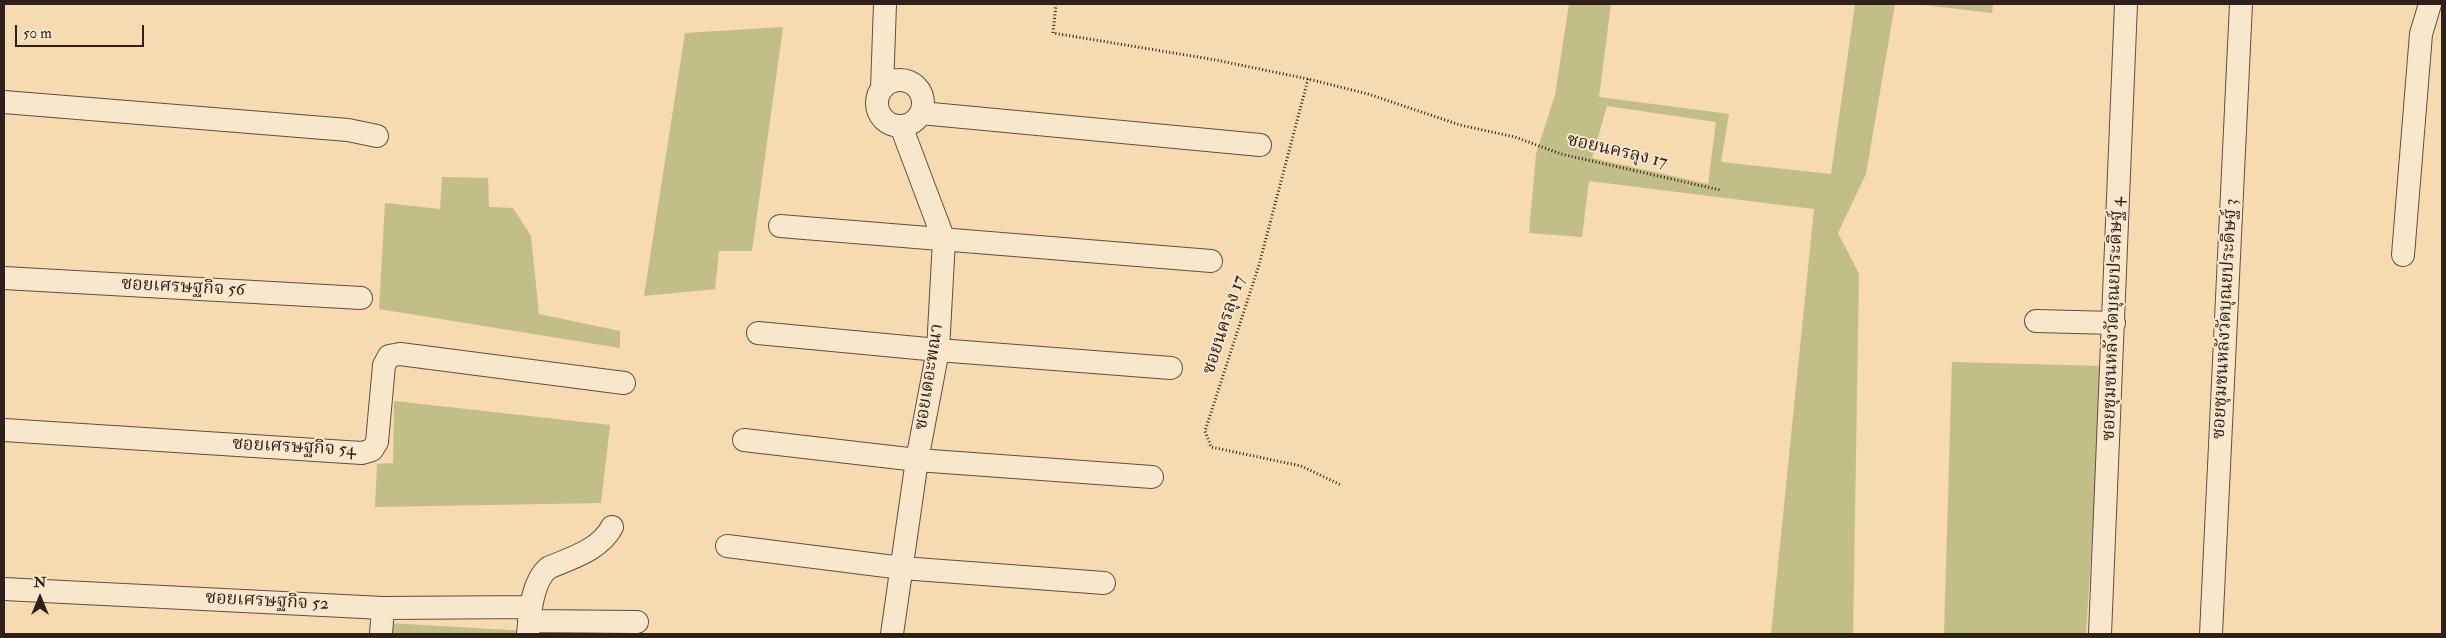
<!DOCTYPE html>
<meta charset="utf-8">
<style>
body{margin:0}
#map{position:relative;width:2446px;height:638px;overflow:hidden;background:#f6dab0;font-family:"IM FELL Double Pica",serif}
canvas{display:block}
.frame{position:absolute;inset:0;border:5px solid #2f201a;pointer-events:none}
.north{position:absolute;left:15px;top:573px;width:50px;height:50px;-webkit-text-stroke:4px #f9e7cc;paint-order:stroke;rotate:0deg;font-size:14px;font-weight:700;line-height:20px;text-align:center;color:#2f201a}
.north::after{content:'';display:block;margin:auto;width:18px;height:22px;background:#2f201a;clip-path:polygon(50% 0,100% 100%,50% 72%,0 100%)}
.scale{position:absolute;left:15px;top:25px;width:129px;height:22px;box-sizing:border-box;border:2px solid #2f201a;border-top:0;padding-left:6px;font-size:15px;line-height:18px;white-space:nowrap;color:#2f201a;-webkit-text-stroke:4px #f9e7cc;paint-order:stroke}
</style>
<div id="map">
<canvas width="2446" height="638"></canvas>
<div class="frame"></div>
<div class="north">N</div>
<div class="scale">50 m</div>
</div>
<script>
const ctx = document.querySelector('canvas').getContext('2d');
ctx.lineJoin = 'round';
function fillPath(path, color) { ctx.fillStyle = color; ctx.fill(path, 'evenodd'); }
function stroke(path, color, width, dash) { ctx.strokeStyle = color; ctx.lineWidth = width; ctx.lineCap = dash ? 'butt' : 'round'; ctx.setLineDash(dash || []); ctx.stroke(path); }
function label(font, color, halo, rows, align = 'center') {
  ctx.font = font + ' "IM FELL Double Pica","Noto Serif Thai",serif'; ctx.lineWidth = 4; ctx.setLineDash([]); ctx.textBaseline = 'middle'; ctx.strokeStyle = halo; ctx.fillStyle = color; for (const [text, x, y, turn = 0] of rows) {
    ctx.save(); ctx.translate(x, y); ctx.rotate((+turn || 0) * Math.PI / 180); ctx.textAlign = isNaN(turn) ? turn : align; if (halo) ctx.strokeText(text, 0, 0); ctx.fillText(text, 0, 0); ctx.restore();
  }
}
const green = new Path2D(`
 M1569,4H1611L1599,97L1729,114L1721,162L1831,174L1855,4H1895L1866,174L1838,233L1859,274L1853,634H1771L1814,209L1589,181L1582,237L1529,233L1536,154L1555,95ZM1607,106L1716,122L1708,184L1592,158Z
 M1917,4H1993L1992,13Z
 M783,27L752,251H719L715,289L644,296L685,33Z
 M442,177L488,178L489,207L513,208L531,236L539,314L620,331V348L379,309L385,203L440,209Z
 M1952,362L2103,366L2086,634H1944Z
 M394,401L610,425L601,503L375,507L377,464L393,463Z
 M371,622L544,632V634H371Z`);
const path = new Path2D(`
 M1056,4L1053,33L1216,60L1308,79L1368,94L1460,125L1515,137L1561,154L1720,190
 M1308,79L1259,265L1205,431L1211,447L1301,466L1341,485`);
const minor = new Path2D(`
 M877 103a23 23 0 1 1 46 0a23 23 0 1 1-46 0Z
 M882,89L885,4
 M4,102L348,130L377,136
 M921,113L1260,145
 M780,226L1211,261
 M2403,255L2421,34L2430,4
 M4,278L361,298
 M2036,321L2114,323
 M758,333L938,350L1171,368
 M4,430L362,453L372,450L377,442L384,365L389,356L400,354L624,383
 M744,440L917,460L1152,477
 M727,546L902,568L1104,583
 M4,589L383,608L530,607
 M529,621L637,622
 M381,634L383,608
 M528,634C530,613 532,582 548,568C571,558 600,550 612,527
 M892,634L917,460L938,350L944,240L901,126
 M2100,634L2126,4
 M2211,634L2241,4`);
const streetNames = [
 ["ซอยนครลุง 17",1617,152,13],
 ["ซอยเศรษฐกิจ 56",183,288,3],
 ["ซอยชุมชนหลังวัดบุณยประดิษฐ์ 4",2114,319,-88],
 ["ซอยชุมชนหลังวัดบุณยประดิษฐ์ 3",2226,319,-87],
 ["ซอยนครลุง 17",1225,325,-72],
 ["ซอยเดอะพณา",930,377,-81],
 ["ซอยเศรษฐกิจ 54",294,448,3],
 ["ซอยเศรษฐกิจ 52",267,602,3]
];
fillPath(green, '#c1be88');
stroke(minor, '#614e40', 24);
stroke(path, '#2f201a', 3, [1, 2.5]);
stroke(minor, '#f9e7cc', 22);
label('18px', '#2f201a', '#f9e7cc', streetNames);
</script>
